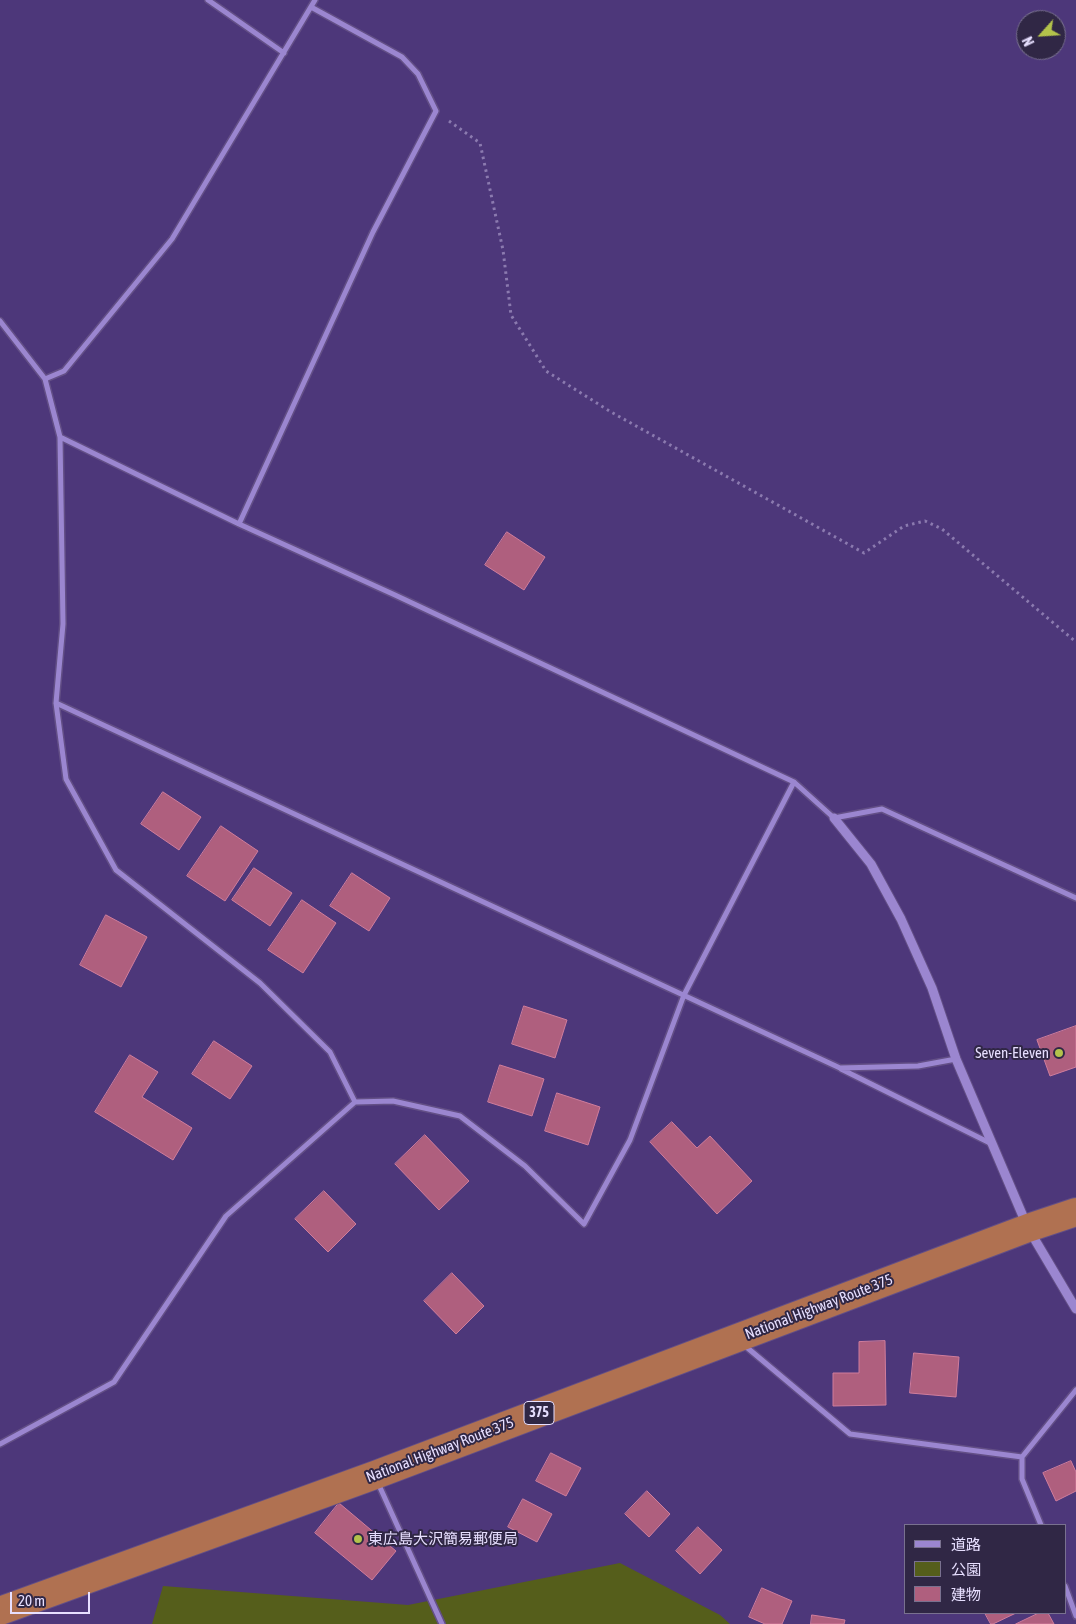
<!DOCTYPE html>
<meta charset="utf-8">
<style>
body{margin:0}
#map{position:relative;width:1076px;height:1624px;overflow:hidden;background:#4d377a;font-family:"Asap Condensed","Noto Sans JP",sans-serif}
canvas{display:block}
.legend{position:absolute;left:904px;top:1524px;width:162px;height:90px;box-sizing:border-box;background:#302745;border:1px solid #79718f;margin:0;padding:6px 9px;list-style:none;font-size:15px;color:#e7dfff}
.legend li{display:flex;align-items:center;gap:10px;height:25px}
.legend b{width:25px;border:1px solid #79718f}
.north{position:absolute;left:1016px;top:10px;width:50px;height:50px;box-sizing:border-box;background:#302745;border:1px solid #79718f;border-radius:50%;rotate:244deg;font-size:14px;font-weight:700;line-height:20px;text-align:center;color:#e7dfff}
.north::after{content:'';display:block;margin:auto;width:18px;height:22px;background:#b3c24b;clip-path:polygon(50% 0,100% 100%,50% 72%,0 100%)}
.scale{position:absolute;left:10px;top:1592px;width:80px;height:22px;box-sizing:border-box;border:2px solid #e7dfff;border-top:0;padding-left:6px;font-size:15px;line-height:18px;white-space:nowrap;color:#e7dfff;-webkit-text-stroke:4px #302745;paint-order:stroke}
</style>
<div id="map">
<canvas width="1076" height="1624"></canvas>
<ul class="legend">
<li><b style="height:6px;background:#9b86d0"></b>道路</li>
<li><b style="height:14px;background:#555e1b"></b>公園</li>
<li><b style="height:14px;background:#af5f7e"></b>建物</li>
</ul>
<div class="north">N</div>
<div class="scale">20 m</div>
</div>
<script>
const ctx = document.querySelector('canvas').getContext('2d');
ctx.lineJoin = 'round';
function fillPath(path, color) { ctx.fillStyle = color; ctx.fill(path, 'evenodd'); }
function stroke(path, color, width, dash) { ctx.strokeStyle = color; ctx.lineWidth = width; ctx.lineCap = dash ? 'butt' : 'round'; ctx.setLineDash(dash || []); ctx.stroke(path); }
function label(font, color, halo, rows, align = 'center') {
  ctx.font = font + ' "Asap Condensed","Noto Sans JP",sans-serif'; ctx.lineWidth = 4; ctx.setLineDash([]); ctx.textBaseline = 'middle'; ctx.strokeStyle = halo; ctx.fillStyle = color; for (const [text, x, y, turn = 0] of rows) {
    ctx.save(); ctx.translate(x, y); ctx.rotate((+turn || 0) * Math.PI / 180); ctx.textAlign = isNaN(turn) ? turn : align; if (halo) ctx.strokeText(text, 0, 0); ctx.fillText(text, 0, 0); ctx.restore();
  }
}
const green = new Path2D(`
 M620,1563L720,1615L730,1624H152L163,1586L408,1605Z`);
const building = new Path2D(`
 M507,532L545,557L524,590L485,565Z
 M163,792L201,817L179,850L141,824Z
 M221,826L258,851L225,901L187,876Z
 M254,868L292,893L270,926L232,900Z
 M352,873L390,898L369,931L330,906Z
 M302,900L336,923L303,973L268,950Z
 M106,915L147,937L121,987L80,965Z
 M524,1006L567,1020L555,1058L512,1044Z
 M1076,1026V1067L1050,1076L1037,1040Z
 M214,1041L252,1066L230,1099L192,1074Z
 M130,1055L158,1072L142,1097L192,1128L173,1160L95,1112Z
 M500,1065L544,1079L532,1116L488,1102Z
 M557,1093L600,1107L588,1145L545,1131Z
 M672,1122L697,1148L710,1136L752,1181L717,1214L650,1142Z
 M425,1135L469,1181L439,1210L395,1164Z
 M324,1191L356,1224L328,1252L295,1219Z
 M452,1273L484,1306L456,1334L424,1301Z
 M885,1341L886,1405L833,1406V1373H859V1342Z
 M914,1353L959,1357L956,1397L910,1393Z
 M551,1453L581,1468L566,1496L536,1481Z
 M1071,1461L1076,1472V1491L1056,1501L1043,1473Z
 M647,1491L670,1514L649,1537L625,1514Z
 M523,1499L552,1514L537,1542L508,1527Z
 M339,1503L396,1551L372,1580L315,1533Z
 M698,1527L722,1550L700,1574L676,1551Z
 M762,1588L792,1601L782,1624H765L749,1617Z
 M985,1613H1016L993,1624H991Z
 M1039,1613H1048L1054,1624H1016Z
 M812,1615L845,1620L844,1624H811Z`);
const path = new Path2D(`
 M449,121L480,143L503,250L511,315L546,371L611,412L864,553L904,526L925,521L942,529L1076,642`);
const minor = new Path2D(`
 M208,0L284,53
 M0,321L45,379L60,437L63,624L56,703L66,779L116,870L260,983L330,1052L355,1102
 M45,379L64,371L172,239L315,0
 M60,437L239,524L395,595L794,782L834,818L882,809L1076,898
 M239,524L373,232L436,111L418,74L402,57L311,7
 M56,703L840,1068L918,1066L956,1059
 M841,1069L992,1144
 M744,1345L850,1434L1022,1457
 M0,1444L114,1382L226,1216L355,1102L393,1101L460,1116L525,1166L584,1224L630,1140L684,995L794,782
 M378,1483L442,1624
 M1041,1525L1022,1479V1457L1076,1390
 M1065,1586L1076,1616`);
const tertiary = new Path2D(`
 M834,818L871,864L901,919L932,988L956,1059L1028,1228L1076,1309`);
const trunk = new Path2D(`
 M0,1611L375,1475L1028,1228L1076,1212`);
const markers = [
 [1059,1053,5,"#b3c24b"],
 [358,1539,5,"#b3c24b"]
];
const shields = [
 [539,1413,30]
];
const shieldNames = [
 ["375",539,1413]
];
const poiNames = [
 ["Seven-Eleven",1049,1053],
 ["東広島大沢簡易郵便局",368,1539,"left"]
];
const streetNames = [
 ["National Highway Route 375",819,1307,-21],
 ["National Highway Route 375",440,1450,-21]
];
fillPath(green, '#555e1b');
fillPath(building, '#af5f7e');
stroke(building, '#d07d9c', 1);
stroke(minor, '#634f86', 8);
stroke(tertiary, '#634f86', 11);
stroke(trunk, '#634f86', 30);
stroke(path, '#8b7aaf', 3, [2.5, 4]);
stroke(minor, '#9b86d0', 5);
stroke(tertiary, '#9b86d0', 9);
stroke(trunk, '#b07151', 28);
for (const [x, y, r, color] of markers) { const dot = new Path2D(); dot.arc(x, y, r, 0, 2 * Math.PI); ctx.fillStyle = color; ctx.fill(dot); stroke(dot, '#302745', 2); }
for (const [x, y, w] of shields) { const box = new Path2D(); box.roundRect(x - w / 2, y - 11.5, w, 23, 4); ctx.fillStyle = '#302745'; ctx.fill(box); stroke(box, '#e7dfff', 1); }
label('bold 14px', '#e7dfff', null, shieldNames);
label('15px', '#e7dfff', '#302745', poiNames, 'right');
label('15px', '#e7dfff', '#302745', streetNames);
</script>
